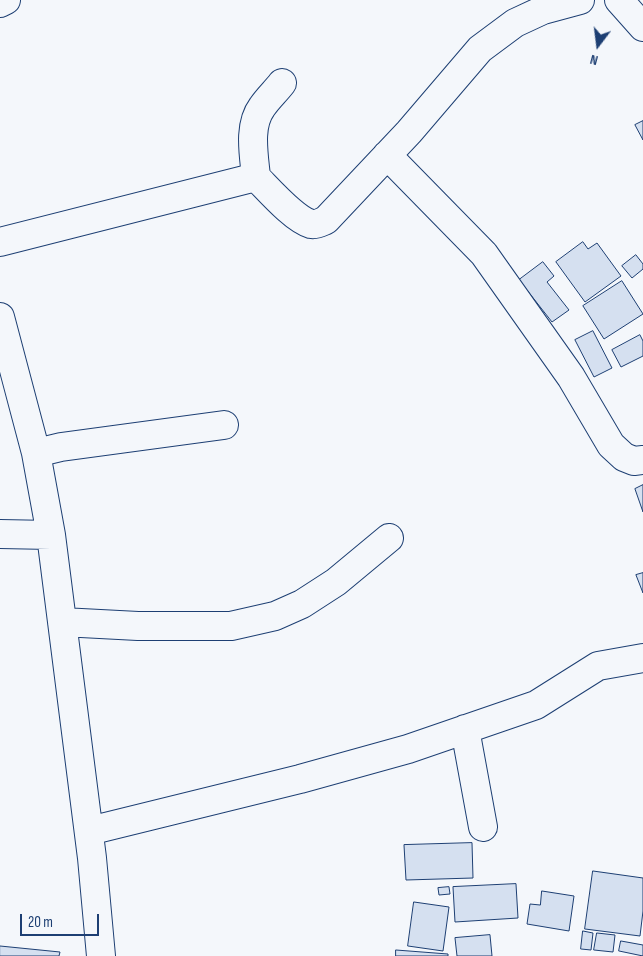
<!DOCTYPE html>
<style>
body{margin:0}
#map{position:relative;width:643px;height:956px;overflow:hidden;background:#f4f7fb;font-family:"Sofia Sans Condensed",sans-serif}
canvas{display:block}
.north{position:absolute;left:573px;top:20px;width:50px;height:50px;-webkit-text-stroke:4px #f4f7fb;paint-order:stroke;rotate:195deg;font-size:14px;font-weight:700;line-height:20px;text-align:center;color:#1d3f73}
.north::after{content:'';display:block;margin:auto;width:18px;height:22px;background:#1d3f73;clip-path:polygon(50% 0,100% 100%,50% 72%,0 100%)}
.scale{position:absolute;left:20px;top:914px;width:79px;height:22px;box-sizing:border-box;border:2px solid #1d3f73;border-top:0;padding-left:6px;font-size:15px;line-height:18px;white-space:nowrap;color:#1d3f73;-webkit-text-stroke:4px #f4f7fb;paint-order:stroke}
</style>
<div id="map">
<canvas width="643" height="956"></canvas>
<div class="north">N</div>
<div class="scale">20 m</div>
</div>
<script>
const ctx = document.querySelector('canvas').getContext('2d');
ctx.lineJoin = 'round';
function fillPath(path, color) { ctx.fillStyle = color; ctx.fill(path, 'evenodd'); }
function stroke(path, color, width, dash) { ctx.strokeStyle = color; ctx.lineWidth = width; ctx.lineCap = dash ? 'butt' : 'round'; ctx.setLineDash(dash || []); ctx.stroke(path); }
const building = new Path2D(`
 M643,121V140L635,125Z
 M583,242L588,249L597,243L621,276L585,302L556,262Z
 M636,255L643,264V269L632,278L622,266Z
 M543,262L554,276L547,282L569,310L552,322L519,280Z
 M622,281L643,314L604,339L583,306Z
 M593,331L612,368L594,377L575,340Z
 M640,335L643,341V356L621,367L612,350Z
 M643,485V512L635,489Z
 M643,573V593L636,575Z
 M472,843L473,878L406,880L404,845Z
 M593,871L643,878V911L640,936L585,929Z
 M516,884L518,918L455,922L453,887Z
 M449,887L450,894L439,895L438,888Z
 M542,891L574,896L569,931L527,924L530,904L540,905Z
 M414,902L449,907L443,951L408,946Z
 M583,931L593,933L591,950L581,949Z
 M597,933L615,935L613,952L594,950Z
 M490,935L492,956H457L455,938Z
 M621,941L643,945V956L619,951Z
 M0,946L60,952L59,956H0Z
 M396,950L448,954V956H396Z`);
const minor = new Path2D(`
 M619,0L643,27
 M0,3L6,0
 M282,83C276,91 268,98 262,107C248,126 254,155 256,177C269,190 294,219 311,224C317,225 321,222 326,220L409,132L480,49L515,23L543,10L580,0
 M387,155L484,254L571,377L611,445L624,457L634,461L643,460
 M0,242L256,177
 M0,317L36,453L51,535L92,858L101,956
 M36,453L61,447L224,425
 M0,534L51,535
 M62,622L138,626H231L275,616L302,604L336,582L389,538
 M465,729L483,827
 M89,831L300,779L408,749L536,705L598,666L643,658`);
fillPath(building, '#d5e0f0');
stroke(building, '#1d3f73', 1);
stroke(minor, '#1d3f73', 30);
stroke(minor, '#f4f7fb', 28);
</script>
